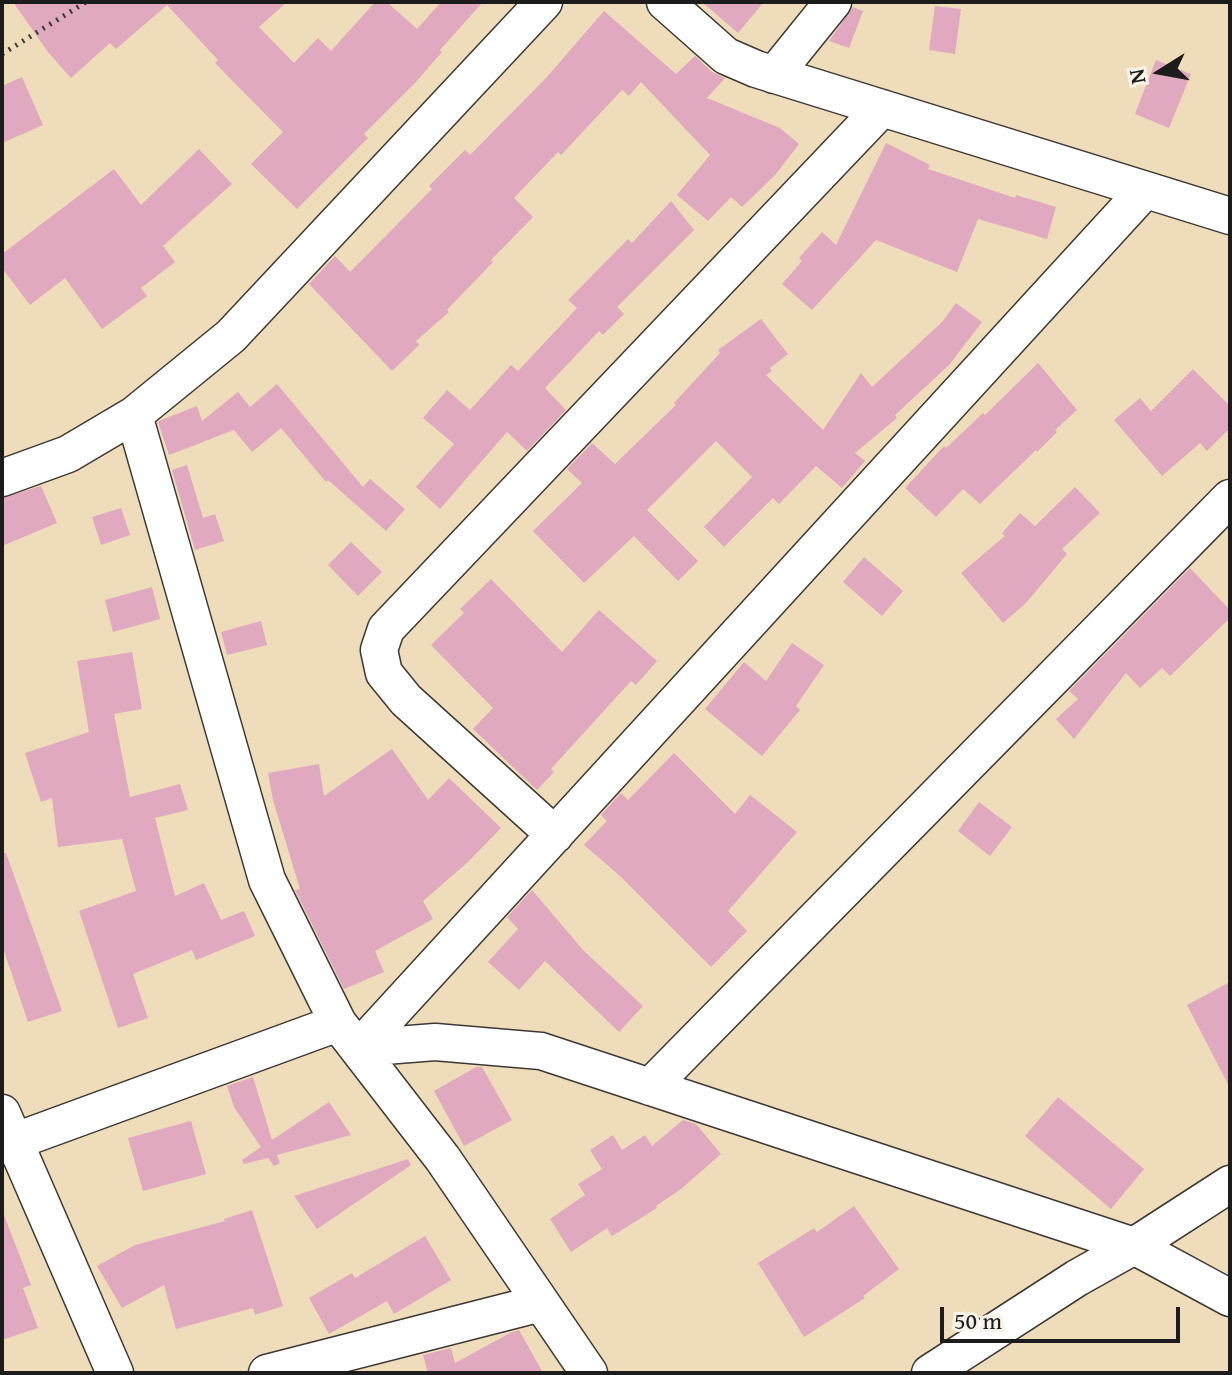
<!DOCTYPE html>
<style>
body{margin:0}
#map{position:relative;width:1232px;height:1375px;overflow:hidden;background:#efdcbb;font-family:"Gentium Book Plus",serif}
canvas{display:block}
.frame{position:absolute;inset:0;border:4px solid #1c1c1c;pointer-events:none}
.north{position:absolute;left:1120px;top:32px;width:80px;height:80px;-webkit-text-stroke:6px #f7f3e8;paint-order:stroke;rotate:259deg;font-size:22px;font-weight:700;line-height:32px;text-align:center;color:#1c1c1c}
.north::after{content:'';display:block;margin:auto;width:28px;height:36px;background:#1c1c1c;clip-path:polygon(50% 0,100% 100%,50% 72%,0 100%)}
.scale{position:absolute;left:940px;top:1307px;width:240px;height:36px;box-sizing:border-box;border:4px solid #1c1c1c;border-top:0;padding-left:10px;font-size:24px;line-height:28px;white-space:nowrap;color:#1c1c1c;-webkit-text-stroke:6px #f7f3e8;paint-order:stroke}
</style>
<div id="map">
<canvas width="1232" height="1375"></canvas>
<div class="frame"></div>
<div class="north">N</div>
<div class="scale">50 m</div>
</div>
<script>
const ctx = document.querySelector('canvas').getContext('2d');
ctx.lineJoin = 'round';
function fillPath(path, color) { ctx.fillStyle = color; ctx.fill(path, 'evenodd'); }
function stroke(path, color, width, dash) { ctx.strokeStyle = color; ctx.lineWidth = width; ctx.lineCap = dash ? 'butt' : 'round'; ctx.setLineDash(dash || []); ctx.stroke(path); }
const building = new Path2D(`
 M13,2H287L259,27L294,63L318,38L331,51L375,2H387L417,29L441,2H483L440,50L442,52L415,83L364,134L368,138L297,209L251,164L283,132L215,63L218,60L167,5L116,49L110,43L71,78L48,52Z
 M702,2H764L738,33Z
 M935,6L961,9L955,54L929,50Z
 M853,7L863,11L849,48L829,41Z
 M604,11L676,74L695,56L712,72L725,78L707,98L780,128L799,144L776,174L742,207L731,197L708,221L677,195L710,155L641,82L629,96L622,90L561,155L558,152L514,198L533,217L491,260L493,262L447,310L449,312L416,341L419,345L392,371L309,284L335,256L350,272L432,189L429,186L465,150L470,155L546,78Z
 M1156,60L1191,74L1169,128L1135,114Z
 M22,77L43,125L2,143V86Z
 M886,143L930,165L928,169L1015,198L1016,195L1056,207L1047,239L978,219L957,272L876,240L812,310L782,284L802,261L799,258L822,232L836,245Z
 M199,149L232,184L163,246L175,262L141,288L147,296L102,329L65,278L30,305L2,268V254L114,169L141,205Z
 M671,201L694,230L617,307L624,314L603,335L599,331L545,388L566,410L527,451L507,432L440,509L416,487L454,444L423,418L447,390L470,410L511,365L518,371L577,308L568,300L628,239L632,243Z
 M956,303L982,322L949,365L895,415L897,418L855,453L865,461L842,488L816,466L779,504L773,498L724,547L704,527L752,477L716,441L647,510L698,561L678,581L634,536L584,583L533,531L582,483L567,469L592,443L615,464L676,405L674,403L720,353L718,350L761,319L788,354L770,368L772,371L766,375L823,430L861,373L872,387L942,322Z
 M1038,363L1077,410L1055,430L1057,432L1037,452L1036,450L980,504L963,489L936,517L905,488L944,446L946,448L983,413L985,415Z
 M1193,369L1230,406V428L1207,451L1200,443L1162,476L1114,420L1140,398L1151,411Z
 M277,384L363,487L370,479L405,509L386,531L328,480L326,482L281,428L252,452L234,430L169,455L158,422L161,420L197,406L202,421L238,392L250,407Z
 M187,465L203,518L215,514L224,541L195,550L172,470Z
 M41,486L57,523L2,546V498Z
 M1075,487L1100,513L1062,549L1067,554L1026,603L1003,623L961,573L1005,536L1002,533L1020,513L1035,526Z
 M121,508L130,535L101,545L92,517Z
 M351,542L382,572L358,596L328,565Z
 M864,557L903,591L882,616L843,582Z
 M1190,568L1230,610V618L1170,676L1162,668L1140,688L1126,673L1074,739L1056,719L1078,699L1069,691Z
 M491,579L562,652L599,610L657,661L636,685L631,681L551,769L554,772L537,790L473,729L493,708L431,645L464,613L460,609Z
 M152,587L160,619L113,632L105,600Z
 M261,621L267,645L227,655L221,632Z
 M792,643L824,665L796,706L800,710L762,756L705,709L744,662L766,681Z
 M132,652L142,709L114,714L130,797L180,784L188,810L155,818L175,896L204,883L221,920L244,911L255,936L196,960L192,950L133,974L148,1018L118,1028L79,911L136,891L122,839L58,847L52,798L41,802L25,753L89,732L77,661Z
 M392,749L428,800L449,778L501,828L468,862L423,901L433,919L375,951L384,972L344,989L295,890L300,889L273,800L268,773L319,764L324,796Z
 M674,753L735,814L750,795L797,832L728,911L747,931L711,967L620,876L584,845L607,821L601,815L621,793L628,800Z
 M979,802L1012,827L990,856L958,831Z
 M2,853H6L62,1011L28,1022L2,945Z
 M532,890L583,950L643,1006L619,1032L545,961L519,990L488,962L518,929L507,917Z
 M1230,982V1088L1187,1005Z
 M476,1067H482L512,1120L464,1146L434,1091Z
 M253,1077L272,1140L329,1102L351,1135L277,1155L280,1163L274,1166L268,1158L244,1164L242,1160L261,1147L234,1107L227,1086Z
 M1058,1097L1144,1169L1111,1209L1025,1136Z
 M683,1120L696,1124L721,1154L681,1189L656,1206L657,1208L612,1236L607,1228L571,1252L550,1219L585,1195L578,1184L602,1169L590,1150L613,1135L622,1150L645,1135L652,1146Z
 M191,1121L206,1174L143,1191L128,1138Z
 M408,1159L411,1165L317,1229L294,1196Z
 M854,1206L899,1269L863,1296L865,1298L804,1337L758,1263L814,1228L817,1232Z
 M252,1210L283,1306L255,1315L253,1308L176,1329L164,1285L122,1308L97,1266L135,1245L225,1221L224,1219Z
 M4,1215L31,1285L23,1288L38,1328L2,1340V1216Z
 M425,1236L451,1280L394,1314L387,1301L329,1334L309,1298L352,1273L355,1278Z
 M519,1330L543,1373H428L423,1355L451,1348L455,1363L510,1333Z`);
const path = new Path2D(`
 M2,54L86,2`);
const minor = new Path2D(`
 M665,2L726,56L756,69L1230,216
 M774,75L833,2
 M134,415L267,880L338,1023L443,1159L589,1373
 M2,478L68,454L134,415L231,336L544,2
 M555,835L406,700L384,673L379,650L386,629L882,108
 M359,1048L1145,190
 M359,1048L435,1042L541,1051L1134,1246L1230,1184
 M650,1087L1230,498
 M2,1113L115,1373
 M2,1146L338,1023
 M267,1373L541,1303
 M930,1373L1077,1278L1134,1246L1230,1298`);
fillPath(building, '#e0a9bf');
stroke(minor, '#3c3934', 39);
stroke(path, '#3c3934', 5, [2, 6]);
stroke(minor, '#fff', 36);
</script>
